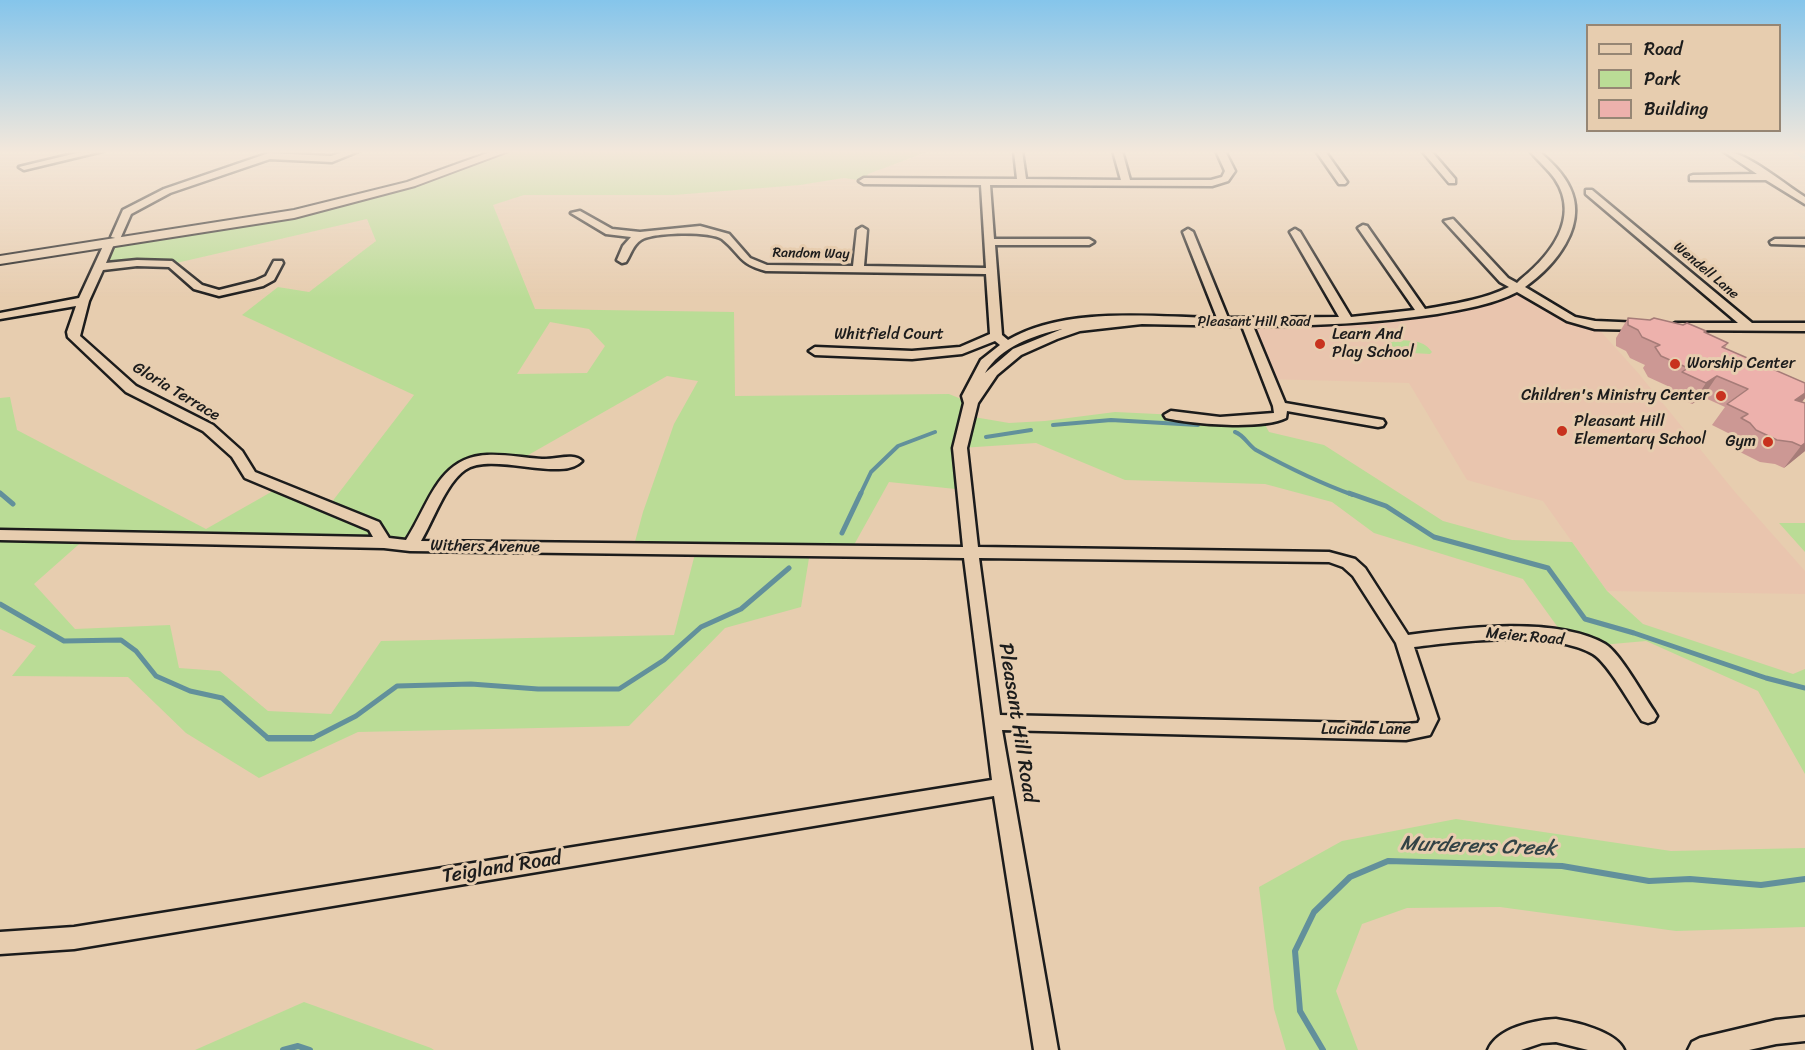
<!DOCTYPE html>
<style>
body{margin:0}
#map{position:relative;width:1805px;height:1050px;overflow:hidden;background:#e7cdaf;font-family:Sriracha,sans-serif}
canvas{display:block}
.legend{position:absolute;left:1586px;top:24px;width:195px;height:108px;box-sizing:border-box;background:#e7cdaf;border:2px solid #968674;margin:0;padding:8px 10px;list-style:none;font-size:18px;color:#1c1c1c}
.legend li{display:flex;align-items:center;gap:12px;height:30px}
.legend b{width:30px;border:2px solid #968674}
</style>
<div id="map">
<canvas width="1805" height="1050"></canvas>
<ul class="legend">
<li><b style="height:8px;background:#e7cdaf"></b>Road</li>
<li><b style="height:16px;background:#badc96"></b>Park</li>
<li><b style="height:16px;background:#edb1ac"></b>Building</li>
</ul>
</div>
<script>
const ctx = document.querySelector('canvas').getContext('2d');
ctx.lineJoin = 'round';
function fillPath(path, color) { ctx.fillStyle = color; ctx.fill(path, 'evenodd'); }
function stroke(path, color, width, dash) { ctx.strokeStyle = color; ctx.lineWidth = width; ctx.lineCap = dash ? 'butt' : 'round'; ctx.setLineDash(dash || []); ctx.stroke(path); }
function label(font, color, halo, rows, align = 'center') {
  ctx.font = font + ' Sriracha,sans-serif'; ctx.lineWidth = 6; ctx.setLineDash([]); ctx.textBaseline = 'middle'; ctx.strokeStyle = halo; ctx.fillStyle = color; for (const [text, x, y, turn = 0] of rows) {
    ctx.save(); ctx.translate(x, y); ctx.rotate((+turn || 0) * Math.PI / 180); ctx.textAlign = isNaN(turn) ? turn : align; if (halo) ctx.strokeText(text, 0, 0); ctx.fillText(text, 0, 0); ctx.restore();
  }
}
const built = new Path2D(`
 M1518,287L1571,319L1595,325L1639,374L1735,492L1805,571V594L1607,591L1543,501L1467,480L1409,383L1268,379L1249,322H1348L1475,304Z`);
const green = new Path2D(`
 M504,151H930L868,174L864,181L844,178L800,185L674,195H524L493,205L535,309L734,312L735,396L949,394L971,403L968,416L1009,423L1045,421L1115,412L1262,419L1269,432L1324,445L1443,521L1512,540L1572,542L1607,591L1643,624L1793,674L1805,669V774L1758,691L1646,641L1601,645L1567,640L1523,579L1374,533L1332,502L1265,484L1125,480L1036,443L961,448L965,490L889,482L850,552H810L801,607L725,628L629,726L358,732L259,778L186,733L128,677L12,676L36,646L0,629V398L10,397L17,430L206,529L280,487L328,507L414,395L242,315L278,287L309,292L376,241L367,219L172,264L99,267L109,244L294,214L411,184ZM550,322L589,329L605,346L587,373L517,374ZM667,376L698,381L674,424L643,512L633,549L696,550L674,635L381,641L331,714L268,711L220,671L179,668L170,625L75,629L34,584L86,538L410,546L459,467L489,460L516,462Z
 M1388,339C1405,342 1422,337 1432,352L1430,354L1395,352L1391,345L1386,343Z
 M1779,523H1805V552Z
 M1456,819L1671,851L1805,848V927L1676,931L1500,907L1407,908L1362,924L1336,991L1358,1050H1286L1274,1009L1259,887L1342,841Z
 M304,1002L431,1048L434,1050H195Z`);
const streamFar2 = new Path2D(`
 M1053,425L1111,420L1198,425
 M1235,432C1244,435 1248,445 1256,450C1287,467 1320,483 1353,495
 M986,437L1031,430
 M0,493L2,495
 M860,495L871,472L898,446L935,432`);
const streamFar1 = new Path2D(`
 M0,493L13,504
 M1349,493L1386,506L1434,537L1548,568L1585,619L1634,633L1766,678L1805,688
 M842,533L861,493
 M0,604L64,641L121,640L136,651L156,676L190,691L222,698L269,739H311L356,716L397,686L471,684L538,689H619L664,660L701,627L741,609L789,568`);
const stream = new Path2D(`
 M268,738H313
 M283,1050L298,1046L310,1050
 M1323,1050L1300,1011L1295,951L1314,912L1350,877L1388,861L1562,866L1649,881L1690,879L1761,885L1805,879`);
const canal = new Path2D(`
 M1791,151L1805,153V160Z`);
const minor = new Path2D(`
 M85,151H103L24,170L19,167Z
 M346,151H359L332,162L270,159L170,193L131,214L120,239L111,237L123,210L164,189L269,153L331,156Z
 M1014,151H1022L1026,179L1121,180L1113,151H1122L1130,180H1211L1222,177L1225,171L1216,151H1225L1235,171L1228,181L1212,186L990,185L994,239H1089L1094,242L1089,245H995L1002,335L1008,340C1066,306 1152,317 1217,318L1183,232L1188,229L1193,232L1228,318L1339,317L1290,232L1295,229L1300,232L1351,317L1415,310L1358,228L1363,225L1367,226L1425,309C1453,304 1483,300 1509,287L1500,282L1444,221L1453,219L1508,278L1517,283L1520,280C1550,256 1581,218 1555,179C1548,169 1538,161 1530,151H1539C1551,162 1563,173 1570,188C1588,226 1555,266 1525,287L1575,317L1595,321L1642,323L1648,327L1646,330L1595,329L1567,321L1517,292C1492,305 1464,309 1437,314C1376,323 1316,326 1253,326L1285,403L1383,420L1385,423L1383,426L1378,427L1287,411L1286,418C1261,430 1193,424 1166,418L1164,415L1171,411L1220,417L1274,413L1273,406L1242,326L1142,324L1080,331L1057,339L1021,355L997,375L978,403L967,448L978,547L1329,552L1355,559L1365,568L1408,635C1463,628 1555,616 1605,644C1620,653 1643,695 1654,711L1657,716L1654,721L1648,723L1642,721C1631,705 1608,663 1593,654C1552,630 1460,641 1414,647L1438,719L1430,735L1406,740L1002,730L1058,1050H1034L994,796L74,949L0,954V932L74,927L992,780L964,558L410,551L384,548L0,540V530L373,537L369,530L245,478L232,457L203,431L126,392L68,337L67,332L76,306L0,319V313L79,298L104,244L109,241L114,244L106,263L137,260L172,261L202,285L219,290L255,281L266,276L274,261H282L283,263L274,280L263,286L219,296L194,289L169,267L137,266L103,270L89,301L80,336L136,386L213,425L242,451L255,472L379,522L389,538L406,540C429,505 438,457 487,455C505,454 524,458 542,459C554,460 574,452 582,461C563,483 491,451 465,470C446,483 433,521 421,541L963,547L953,448L964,403L962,396L981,360L1000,345L995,341L962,354L912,359L815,355L809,351L815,347L912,351L960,347L990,334L986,274L766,271C737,263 742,255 722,239C711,231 652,232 641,240C633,245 631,254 626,262L622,263L617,260L623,246L631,237L606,234L571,213L580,211L612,229L640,232L700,226L729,234L750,258L767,265L853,266L857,230L862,227L867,230L864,266L986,268L981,185L864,184L859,181L864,178L1017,179ZM1062,329L1013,349L985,373C1000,347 1034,335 1062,329ZM979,558L1329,562L1343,567L1353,576L1396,643L1420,719L1418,723L1406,724L1000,715Z
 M1316,151H1325L1347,182L1345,184H1339Z
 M1422,151H1431L1455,179V183H1449Z
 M1723,151C1746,151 1784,184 1805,197V204L1766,180H1690V176L1693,175L1757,174Z
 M1586,190H1592L1752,323H1805V331L1671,330L1669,327L1675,323H1738L1586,194Z
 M1775,239H1805V245L1771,244L1770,242Z
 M1805,1017V1041L1776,1044L1749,1050H1688L1692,1042L1700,1038L1776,1020Z
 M1556,1019C1575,1022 1616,1031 1624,1050H1588L1556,1042L1542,1043L1521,1050H1488C1497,1028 1534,1020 1556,1019Z`);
const major = new Path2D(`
 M493,151H509L415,186L294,218L0,264V256L294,210L407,182Z`);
const wall = new Path2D(`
 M1628,318L1705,333L1728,343L1725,348L1805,398L1802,402L1805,451L1784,468L1775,464L1760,462L1740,452L1735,444L1726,440L1730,434L1712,425L1725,407L1703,397L1692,404L1668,393L1672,388L1648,377L1643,368L1645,365L1630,358L1626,351L1616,346V338Z`);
const shadedWall = new Path2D(`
 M1717,376L1703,397L1692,404L1706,383Z
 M1805,393V398L1797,408L1795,400Z
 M1805,443V451L1784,468L1801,446Z`);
const building = new Path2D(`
 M1628,318L1650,320L1654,318L1683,325L1687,323L1706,331L1704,332L1728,343L1722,347L1805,383V393L1795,400L1805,403V443L1801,446L1792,442L1777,440L1756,430L1750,423L1741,418L1748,414L1727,404L1748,389L1717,376L1706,383L1682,372L1688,368L1661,356L1655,347L1660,345L1642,337L1638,330L1628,325Z`);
const markers = [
 [1320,344,6,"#c8321e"],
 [1675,364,6,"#c8321e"],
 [1721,396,6,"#c8321e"],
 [1562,431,6,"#c8321e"],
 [1768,442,6,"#c8321e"]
];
const farStreetnames = [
 ["Random Way",811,254,1],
 ["Wendell Lane",1706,271,40],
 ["Pleasant Hill Road",1254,322]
];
const streetNames = [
 ["Whitfield Court",889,335],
 ["Gloria Terrace",176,392,31],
 ["Withers Avenue",485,547,1],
 ["Meier Road",1525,637,5],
 ["Lucinda Lane",1366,730]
];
const poiNames = [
 ["Learn And",1332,335],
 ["Play School",1332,353],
 ["Worship Center",1687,364],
 ["Children's Ministry Center",1709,396,"right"],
 ["Pleasant Hill",1574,422],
 ["Elementary School",1574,440],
 ["Gym",1756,442,"right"]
];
const nearStreetnames = [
 ["Pleasant Hill Road",1017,723,81],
 ["Teigland Road",502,868,-9]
];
const nearWaternames = [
 ["Murderers Creek",1478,847,2]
];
fillPath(built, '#e9c5ae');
fillPath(green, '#badc96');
stroke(streamFar2, '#62909b', 4);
stroke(streamFar1, '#62909b', 5);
stroke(stream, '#62909b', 6);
fillPath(canal, '#90deef');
stroke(minor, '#1c1c1c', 5);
stroke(major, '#1c1c1c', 4);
fillPath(minor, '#e7cdaf');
fillPath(major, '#e7cdaf');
fillPath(wall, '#cc9894');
fillPath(shadedWall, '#a67c78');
fillPath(building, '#edb1ac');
stroke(building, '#a67c78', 1.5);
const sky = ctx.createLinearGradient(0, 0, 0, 298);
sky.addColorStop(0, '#85c5eb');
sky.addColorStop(0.51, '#f4e8db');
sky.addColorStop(1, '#f4e8db00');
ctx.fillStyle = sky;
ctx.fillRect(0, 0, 1805, 298);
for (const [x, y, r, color] of markers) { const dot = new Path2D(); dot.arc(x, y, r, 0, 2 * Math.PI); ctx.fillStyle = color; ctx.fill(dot); stroke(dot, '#e7cdaf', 2); }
label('14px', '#1c1c1c', '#e7cdaf', farStreetnames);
label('16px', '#1c1c1c', '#e7cdaf', streetNames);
label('16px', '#1c1c1c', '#e7cdaf', poiNames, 'left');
label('20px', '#1c1c1c', '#e7cdaf', nearStreetnames);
label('italic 21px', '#334346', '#e7cdaf', nearWaternames);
</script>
